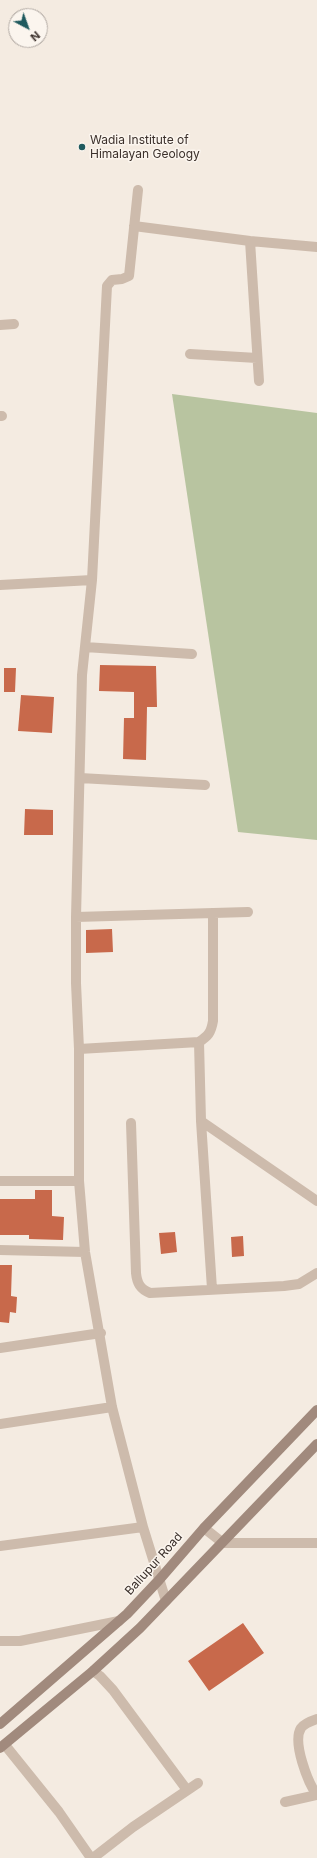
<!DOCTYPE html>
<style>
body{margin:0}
#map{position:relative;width:317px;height:1858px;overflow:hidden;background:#f4ebe1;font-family:Inter,sans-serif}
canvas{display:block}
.north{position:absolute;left:8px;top:8px;width:40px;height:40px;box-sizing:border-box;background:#fbf5ee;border:1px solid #aea6a0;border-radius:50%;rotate:139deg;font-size:11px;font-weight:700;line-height:16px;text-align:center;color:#3b302b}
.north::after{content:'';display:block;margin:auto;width:14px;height:18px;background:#1f5a5e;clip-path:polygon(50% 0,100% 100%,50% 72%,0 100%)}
</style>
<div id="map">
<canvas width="317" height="1858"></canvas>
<div class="north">N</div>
</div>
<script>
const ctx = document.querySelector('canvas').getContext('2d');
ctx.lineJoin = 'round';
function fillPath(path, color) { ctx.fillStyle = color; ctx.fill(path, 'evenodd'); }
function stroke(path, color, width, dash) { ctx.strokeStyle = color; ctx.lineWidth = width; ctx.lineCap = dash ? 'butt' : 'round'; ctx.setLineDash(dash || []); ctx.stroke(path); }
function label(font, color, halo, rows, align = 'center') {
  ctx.font = font + ' Inter,sans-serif'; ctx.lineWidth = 3; ctx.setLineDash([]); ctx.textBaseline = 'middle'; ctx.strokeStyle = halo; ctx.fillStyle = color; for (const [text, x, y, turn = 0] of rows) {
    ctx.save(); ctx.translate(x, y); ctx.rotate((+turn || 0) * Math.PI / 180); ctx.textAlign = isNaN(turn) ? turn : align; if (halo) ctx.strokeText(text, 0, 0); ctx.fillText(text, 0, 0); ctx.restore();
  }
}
const green = new Path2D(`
 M172,394L317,413V840L238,832Z`);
const building = new Path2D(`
 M100,665L156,666L157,707H147L146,760L123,759L124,718H134V692L99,691Z
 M4,668H16L15,692H4Z
 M21,695L54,697L52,733L18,731Z
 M25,809L53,810V835H24Z
 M112,929L113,952L86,953V930Z
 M35,1190H52V1216L64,1217L63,1240L29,1239V1235H0V1199H35Z
 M175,1232L177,1252L161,1254L159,1233Z
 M243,1236L244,1256L232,1257L231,1237Z
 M0,1265H12L11,1296L17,1297L16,1313L10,1312L9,1323L0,1322Z
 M243,1623L264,1653L209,1691L188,1661Z`);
const street = new Path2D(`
 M138,190L129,276L122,279L112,280L107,286L92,580L82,675L76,917V983L79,1049V1181L85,1252L112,1407L143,1527L166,1601
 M134,226L250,241L317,247
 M250,241L259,381
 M0,325L14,324
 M190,354L257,358
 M0,416H2
 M0,585L92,580
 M85,647L192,654
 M80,778L205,785
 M76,917L248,912
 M79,1049L199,1042
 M201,1121L317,1201
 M131,1123L136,1273C137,1283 140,1289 150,1293L284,1286L299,1284L317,1273
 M0,1181H79
 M0,1250L85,1252
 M212,1289L201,1121L199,1042C208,1036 211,1033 213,1021V913
 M0,1348L101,1333
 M0,1424L112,1407
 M204,1528L223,1543H317
 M0,1546L143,1527
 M0,1641H20L119,1621
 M93,1671L100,1676L113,1690L187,1790
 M317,1719C311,1721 305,1723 301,1728C292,1742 308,1783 317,1795
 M5,1745L59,1812L91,1858
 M285,1802L317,1795
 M93,1858L133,1827L198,1783`);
const secondary = new Path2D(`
 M0,1724L127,1614L159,1580L204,1528L317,1410
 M0,1748L93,1671L140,1628L317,1444`);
const markers = [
 [82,147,4,"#1f5a5e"]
];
const poiNames = [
 ["Wadia Institute of",90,140],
 ["Himalayan Geology",90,154]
];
const streetNames = [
 ["Ballupur Road",154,1564,-48]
];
fillPath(green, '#b8c4a0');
fillPath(building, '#c8694b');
stroke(street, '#cdbbac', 10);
stroke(secondary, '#a18a7d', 10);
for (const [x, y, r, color] of markers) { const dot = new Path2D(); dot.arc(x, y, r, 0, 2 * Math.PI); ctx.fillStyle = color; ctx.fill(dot); stroke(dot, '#fbf5ee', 1.5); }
label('12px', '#3b302b', '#fbf5ee', poiNames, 'left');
label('12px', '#3b302b', '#fbf5ee', streetNames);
</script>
